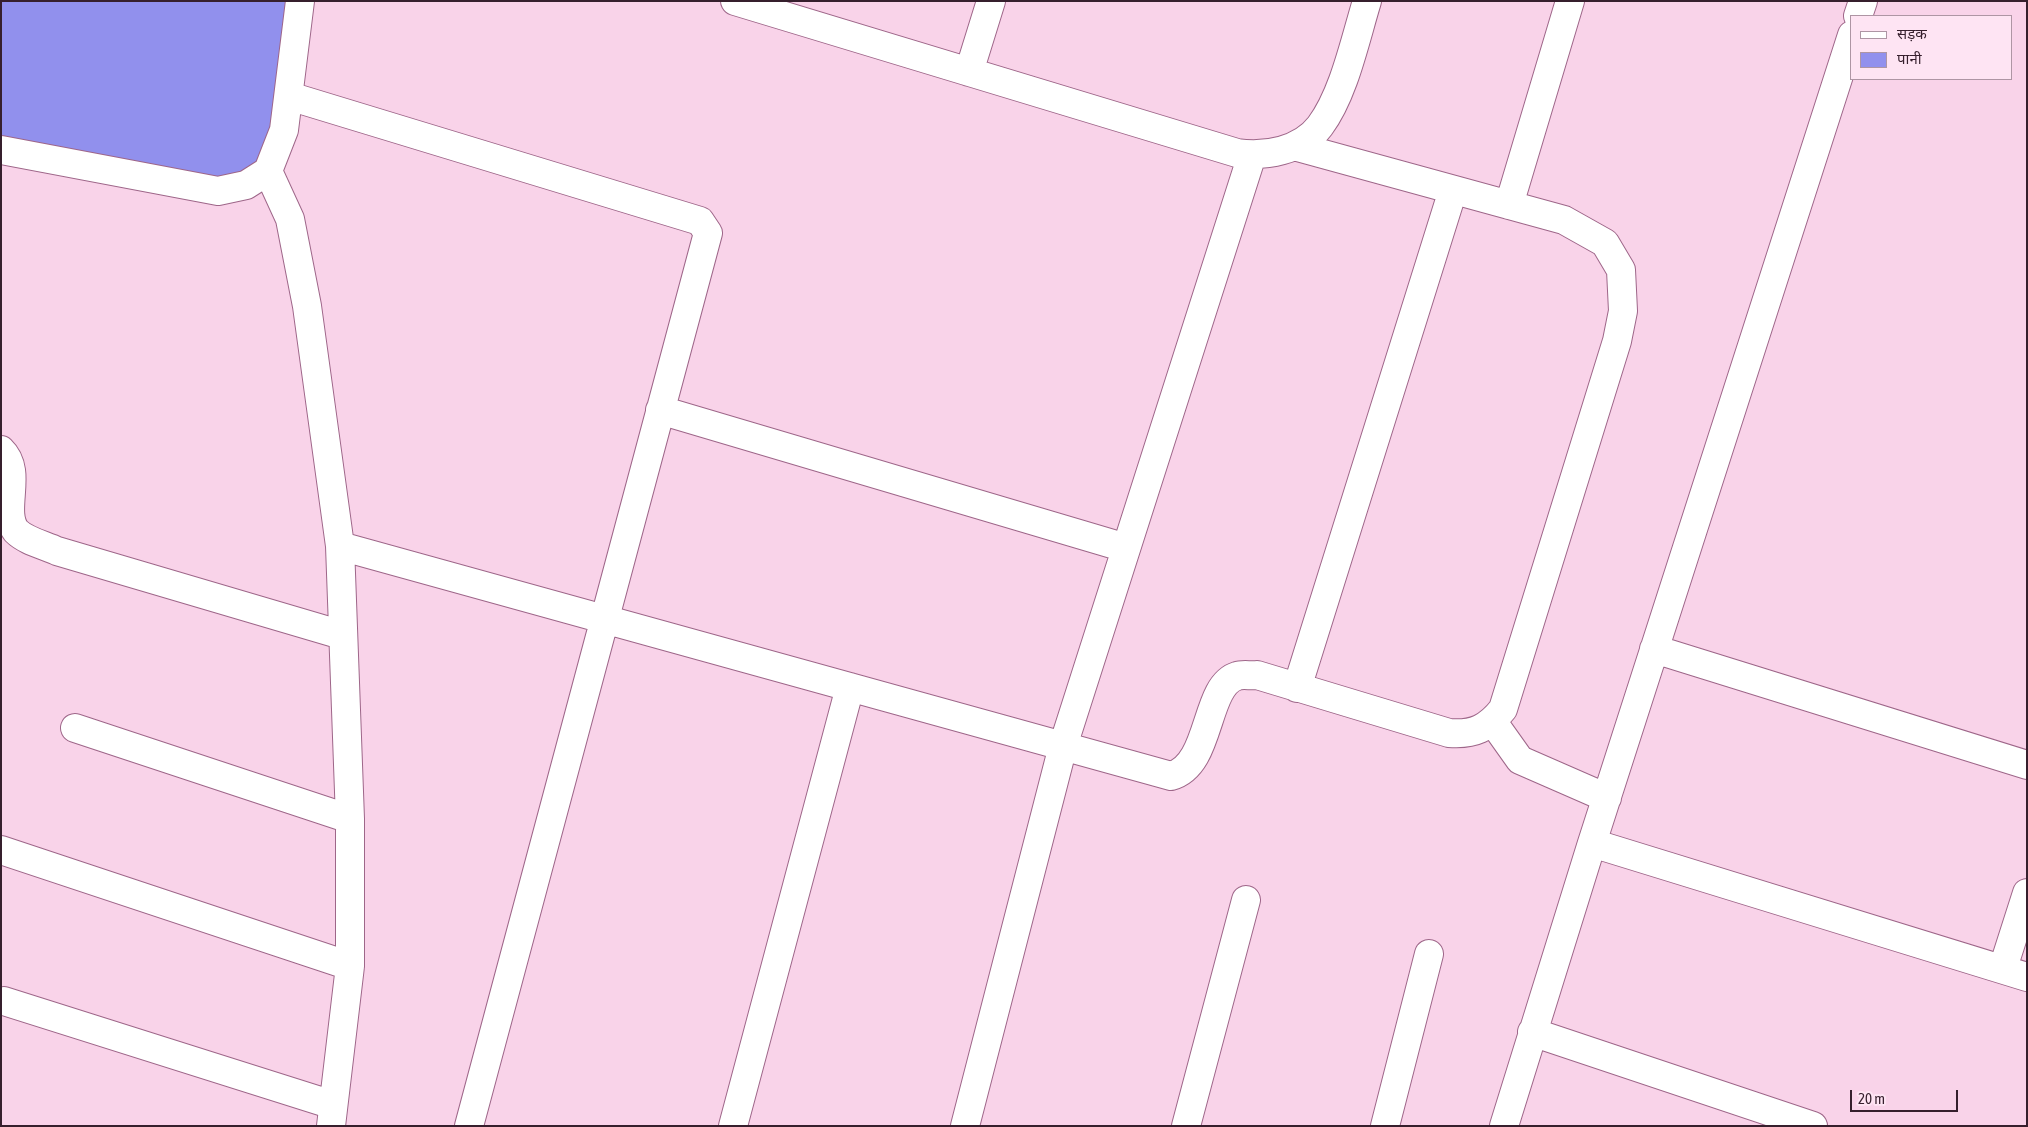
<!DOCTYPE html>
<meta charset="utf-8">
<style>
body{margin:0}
#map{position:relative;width:2028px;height:1127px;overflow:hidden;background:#f9d3e9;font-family:"Asap Condensed","Noto Sans Devanagari",sans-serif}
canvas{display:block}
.frame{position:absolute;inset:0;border:2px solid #361f2d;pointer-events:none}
.legend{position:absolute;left:1850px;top:15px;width:162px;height:65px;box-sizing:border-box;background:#fee4f3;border:1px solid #ae95a4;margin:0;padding:6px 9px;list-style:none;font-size:15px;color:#361f2d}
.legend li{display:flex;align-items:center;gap:10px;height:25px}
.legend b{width:25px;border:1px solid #ae95a4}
.scale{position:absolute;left:1850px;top:1090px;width:108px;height:22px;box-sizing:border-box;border:2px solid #361f2d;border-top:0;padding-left:6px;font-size:15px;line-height:18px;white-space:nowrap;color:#361f2d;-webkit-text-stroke:4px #fee4f3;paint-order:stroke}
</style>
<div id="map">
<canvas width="2028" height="1127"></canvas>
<div class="frame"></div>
<ul class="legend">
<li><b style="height:6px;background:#fff"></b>सड़क</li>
<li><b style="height:14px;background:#9190ed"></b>पानी</li>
</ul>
<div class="scale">20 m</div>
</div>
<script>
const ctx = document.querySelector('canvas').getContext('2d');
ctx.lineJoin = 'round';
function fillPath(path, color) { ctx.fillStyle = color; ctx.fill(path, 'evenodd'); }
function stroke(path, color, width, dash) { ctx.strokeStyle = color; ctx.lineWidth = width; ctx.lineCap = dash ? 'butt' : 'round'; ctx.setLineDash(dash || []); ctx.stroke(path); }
const water = new Path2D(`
 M1,1H291L284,69L264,154L245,175L194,180L1,141Z`);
const minor = new Path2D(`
 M735,1L1237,153C1265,157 1301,151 1320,126C1344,94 1355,40 1367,1
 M1858,16L1863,1
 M969,72L991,1
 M289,96L700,221L708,233L469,1126
 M1,150L218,191L246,185L268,171L284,130L300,1
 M268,171L290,219L307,306L340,546L350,819V966L331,1126
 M1509,205L1570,1
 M660,410L1126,548
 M1,450C24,472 0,510 16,531C26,541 44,545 57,551L342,635
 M340,546L1171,776C1212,765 1204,686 1237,676C1243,674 1251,676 1257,675L1449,733C1474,735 1488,728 1503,709L1617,341L1623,311L1621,270L1605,243L1564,220L1294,146
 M1654,649L2027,765
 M1297,688L1453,190
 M1493,722L1520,760L1607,798
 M75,728L350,819
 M1592,843L2027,977
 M1,850L350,966
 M2003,968L2027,893
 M4,1001L333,1105
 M1532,1032L1813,1126
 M733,1126L850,687
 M965,1126L1063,746L1252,155
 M1186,1126L1246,900
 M1385,1126L1429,954
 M1504,1126L1592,843L1852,35`);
fillPath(water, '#9190ed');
stroke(minor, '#9e6689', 30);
stroke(minor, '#fff', 28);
</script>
